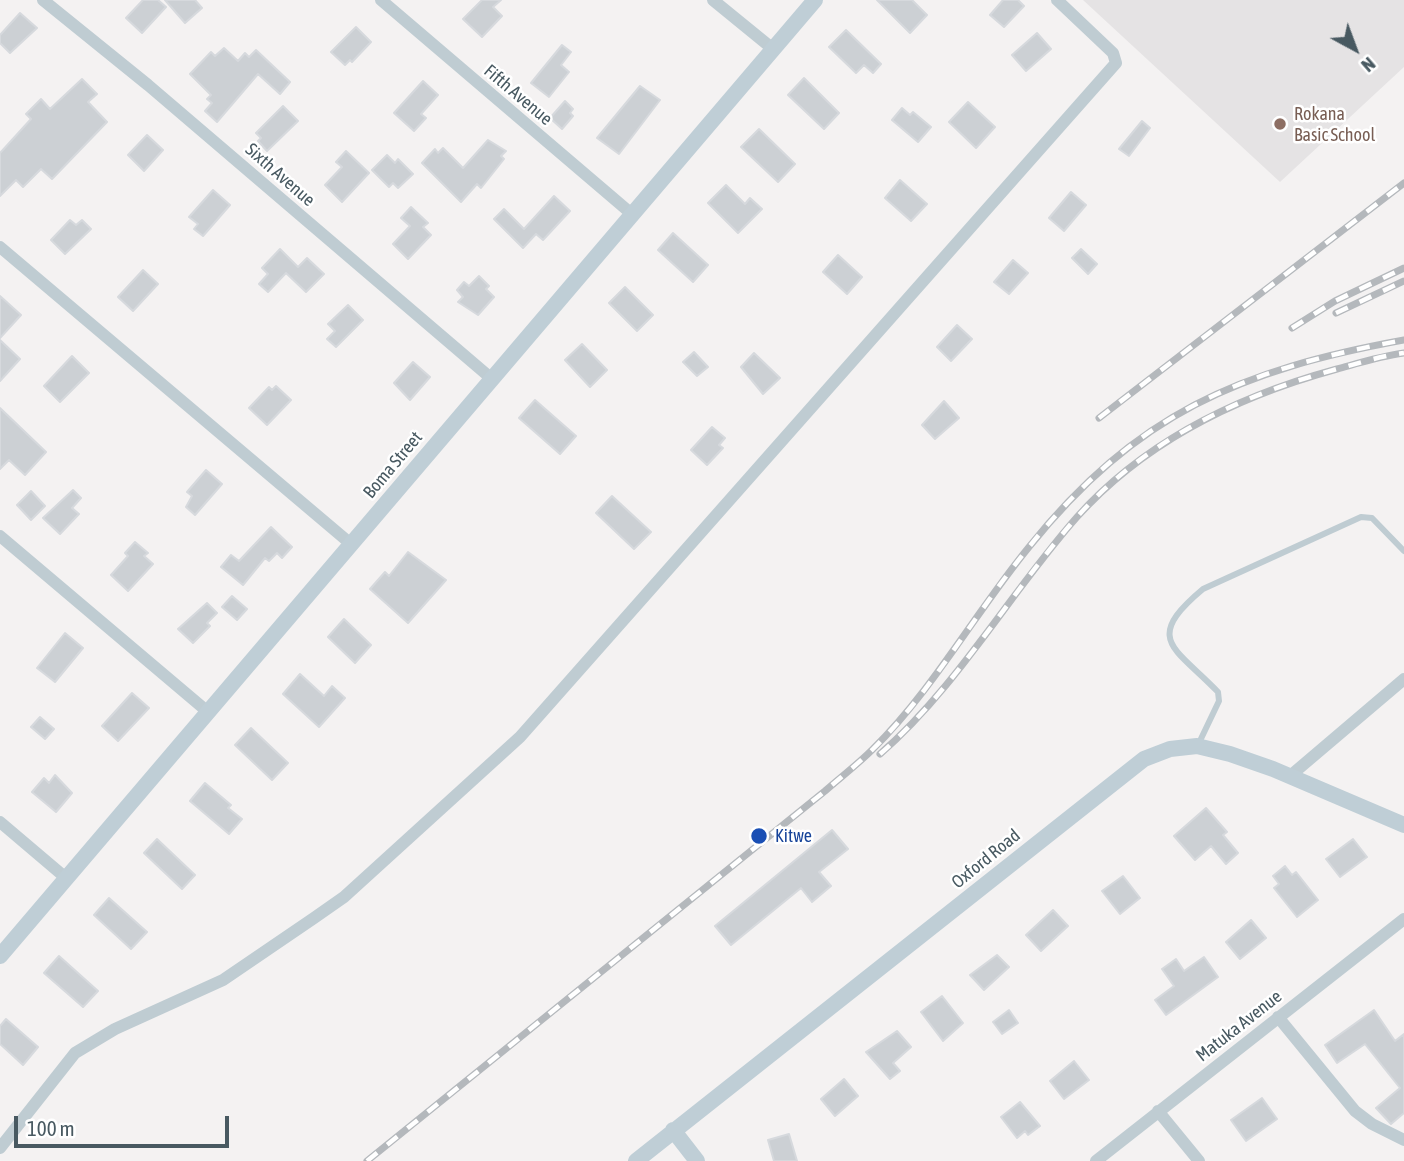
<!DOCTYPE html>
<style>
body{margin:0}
#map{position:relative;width:1404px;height:1161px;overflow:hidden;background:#f4f2f2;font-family:"Asap Condensed",sans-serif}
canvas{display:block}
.north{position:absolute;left:1320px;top:14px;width:70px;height:70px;-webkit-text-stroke:5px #fff;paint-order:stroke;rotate:139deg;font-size:19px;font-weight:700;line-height:28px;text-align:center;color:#485961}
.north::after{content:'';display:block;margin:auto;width:24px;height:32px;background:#485961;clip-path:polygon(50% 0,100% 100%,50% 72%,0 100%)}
.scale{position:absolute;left:14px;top:1116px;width:215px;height:32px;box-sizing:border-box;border:4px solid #485961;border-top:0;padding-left:9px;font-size:21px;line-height:24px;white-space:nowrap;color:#485961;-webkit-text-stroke:5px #fff;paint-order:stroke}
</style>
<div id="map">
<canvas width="1404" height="1161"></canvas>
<div class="north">N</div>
<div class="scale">100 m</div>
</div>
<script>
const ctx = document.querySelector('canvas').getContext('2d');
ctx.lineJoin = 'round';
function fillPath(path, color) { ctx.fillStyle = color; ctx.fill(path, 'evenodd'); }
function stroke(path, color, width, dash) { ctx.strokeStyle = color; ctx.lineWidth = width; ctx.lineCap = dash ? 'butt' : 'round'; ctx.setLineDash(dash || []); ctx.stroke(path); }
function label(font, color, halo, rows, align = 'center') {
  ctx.font = font + ' "Asap Condensed",sans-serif'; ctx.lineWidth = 5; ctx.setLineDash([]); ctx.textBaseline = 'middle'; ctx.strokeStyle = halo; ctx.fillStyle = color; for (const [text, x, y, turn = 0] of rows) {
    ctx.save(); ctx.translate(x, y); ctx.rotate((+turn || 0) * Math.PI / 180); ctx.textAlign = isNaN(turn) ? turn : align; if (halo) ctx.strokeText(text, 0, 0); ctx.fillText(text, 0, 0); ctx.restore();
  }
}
const education = new Path2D(`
 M1083,0H1404V67L1280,182Z`);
const building = new Path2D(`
 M143,0H158L166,7L142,33L126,18Z
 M165,0H195L202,8L185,23Z
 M482,0H501L493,7L502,16L482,37L463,19Z
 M877,0H912L927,15L910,33Z
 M1003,0H1018L1024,6L1004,27L990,15Z
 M20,13L37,28L10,53L0,43V35Z
 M356,27L371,42L352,62L350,60L345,65L331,52Z
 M846,30L881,64L873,73L864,65L856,73L829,47Z
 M1037,33L1051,49L1026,71L1012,55Z
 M562,45L571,52L561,65L569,72L549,97L531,83Z
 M224,48L238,61L245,53L249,57L256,50L290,82L280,94L258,74L217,122L205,111L212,103L207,99L211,95L190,74L211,52L215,56Z
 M804,78L839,113L824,129L788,95Z
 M82,79L97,94L88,102L107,122L52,179L41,169L23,187L16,180L0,196V153L31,119L26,114L41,99L50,109Z
 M423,81L438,95L421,114L426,118L414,131L394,113Z
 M640,86L660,100L619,154L597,138Z
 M565,101L573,109L570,113L573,116L562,129L550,118Z
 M968,102L995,127L976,148L949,122Z
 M283,106L298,121L267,151L258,141L261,138L256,133Z
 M902,108L910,115L913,112L931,127L918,142L892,120Z
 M1142,121L1150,128L1129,156L1119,149Z
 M759,129L795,164L778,182L741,147Z
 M147,135L163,150L144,171L128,155Z
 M488,140L506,151L501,156L504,159L481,188L477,184L461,202L422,163L435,149L438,153L443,148L463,168Z
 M346,151L369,173L342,202L325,185L342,167L336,162Z
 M387,155L395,163L398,159L413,174L398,188L393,183L389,187L372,170Z
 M900,180L927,204L911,221L885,198Z
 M726,185L745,204L750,198L762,209L738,233L708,203Z
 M213,190L230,205L203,236L194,229L198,224L189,217Z
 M1071,192L1086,205L1064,231L1049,218Z
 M554,196L570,211L543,240L536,234L523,248L494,219L504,209L524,229Z
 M411,207L428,223L423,227L431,235L408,259L393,244L410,226L401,218Z
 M70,220L76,225L82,220L91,229L65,254L51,240Z
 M673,233L708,265L693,282L658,250Z
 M280,249L298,267L307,258L324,274L306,292L286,273L268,292L259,284L268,274L262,268Z
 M1081,249L1097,264L1088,274L1072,258Z
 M838,255L862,277L847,294L823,272Z
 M1013,260L1028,273L1009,294L994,282Z
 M143,270L158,284L133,311L118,297Z
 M479,276L489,286L486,289L494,297L478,315L458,302L463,297L457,290L464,282L469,286Z
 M625,287L653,315L637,331L609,303Z
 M0,296L21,315L0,338Z
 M348,305L363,320L336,347L327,339L335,331L328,324Z
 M957,325L972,339L951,361L937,347Z
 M0,340L20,359L0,381Z
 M582,344L607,370L590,387L565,360Z
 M694,352L708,367L697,376L683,362Z
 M754,353L780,378L763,394L741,367Z
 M72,356L89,373L60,402L44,386Z
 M413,362L430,377L410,400L394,383Z
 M276,386L291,400L267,425L249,408L269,387L272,390Z
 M535,400L576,436L560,454L519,418Z
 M944,401L959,418L935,439L922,425Z
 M0,408L46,452L25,475L9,460L0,469Z
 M712,427L725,438L719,445L723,448L707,465L691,450Z
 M206,470L222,484L195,515L186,507L192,496L187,492Z
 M73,490L81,498L72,508L79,514L60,534L43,518Z
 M31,491L45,506L31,520L17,505Z
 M612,496L651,532L634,549L596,513Z
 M271,527L292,547L282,558L277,553L269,561L265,558L243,585L221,567L231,555L239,561Z
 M135,542L148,553L144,556L153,564L128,591L111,575L128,556L125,553Z
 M408,552L446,580L408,623L370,589L385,572L389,576Z
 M232,596L247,609L237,620L222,607Z
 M207,603L217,613L207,623L210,626L193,643L178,629Z
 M344,619L371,645L355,663L328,637Z
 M65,633L83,648L55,682L37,668Z
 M300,674L324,696L332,686L345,698L319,727L283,694Z
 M132,693L149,708L118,741L102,726Z
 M40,717L54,729L45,739L31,727Z
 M251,728L288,763L272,780L235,745Z
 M55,775L72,793L56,812L32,792L44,778L49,783Z
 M205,783L231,805L228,808L242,819L229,834L190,801Z
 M1206,808L1227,832L1223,835L1238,853L1226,864L1211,846L1195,860L1174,836Z
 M832,830L848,849L819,872L831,886L812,902L801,888L731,945L715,926Z
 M157,839L195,875L182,889L144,853Z
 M1353,839L1367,857L1340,877L1326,859Z
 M1285,866L1292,875L1296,872L1318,900L1297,917L1274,888L1279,884L1273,876Z
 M1123,876L1140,898L1120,914L1102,891Z
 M109,898L147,932L131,949L94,915Z
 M1053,910L1068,926L1041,951L1026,935Z
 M1251,920L1266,938L1240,959L1226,942Z
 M997,955L1009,967L984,990L970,975Z
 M59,956L98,991L83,1007L44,973Z
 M1204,957L1218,977L1166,1015L1155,1000L1174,986L1162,969L1176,959L1184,971Z
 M942,996L963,1023L943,1041L921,1012Z
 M1009,1010L1018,1023L1002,1034L993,1022Z
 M1374,1010L1395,1041L1404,1034V1113L1391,1124L1376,1108L1400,1088L1365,1044L1337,1063L1325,1045Z
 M6,1019L38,1047L23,1065L0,1044V1026Z
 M897,1031L911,1047L893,1063L900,1071L890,1079L866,1052Z
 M1074,1061L1089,1080L1064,1099L1050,1081Z
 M844,1079L858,1096L835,1116L821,1099Z
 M1262,1098L1277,1119L1246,1141L1231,1120Z
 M1020,1102L1040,1126L1028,1135L1025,1131L1017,1138L1001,1117Z
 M789,1134L797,1161H774L768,1140Z`);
const lane = new Path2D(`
 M1198,745L1219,701L1218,692C1175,647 1142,640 1203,589L1361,517L1372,518L1404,551`);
const street = new Path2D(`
 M43,0L148,85L492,379
 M381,0L633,215
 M713,0L773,49
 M0,247L351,544
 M0,536L208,712
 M1290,776L1404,679
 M0,822L66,878
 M1278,1017L1355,1111L1372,1124L1404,1140
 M1158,1111L1199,1161
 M0,1148L75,1053L115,1029L223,980L314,918L344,897L520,737L1116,63L1113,53L1057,0
 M1096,1161L1404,919`);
const secondary = new Path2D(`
 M0,956L815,0
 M673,1130L697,1161
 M636,1161L1144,759L1170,749L1197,746L1230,754L1273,769L1404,825`);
const rail = new Path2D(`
 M1336,313L1404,281
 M1292,328L1335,301L1404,268
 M1099,418L1404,183
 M880,754C958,686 1009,594 1077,517C1146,440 1238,396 1337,369C1359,363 1381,356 1404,353
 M367,1161L825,791C841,777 858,764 873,749C933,690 975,613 1029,547C1136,414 1239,370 1404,340`);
const markers = [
 [1280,124,7,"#8d6e63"],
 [759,836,9,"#1a4fb4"]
];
const streetNames = [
 ["Fifth Avenue",518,95,40],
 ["Sixth Avenue",280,175,41],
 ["Boma Street",393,465,-50],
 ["Oxford Road",986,859,-39],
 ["Matuka Avenue",1239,1026,-38]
];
const educationNames = [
 ["Rokana",1294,114],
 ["Basic School",1294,135]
];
const transitNames = [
 ["Kitwe",775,836]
];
fillPath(education, '#e5e3e4');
fillPath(building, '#ccd0d4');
stroke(building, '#d6d9dd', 2);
stroke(lane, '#bfccd2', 6);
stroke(street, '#bfccd2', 12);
stroke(secondary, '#bfced6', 16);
stroke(rail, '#b4b8bc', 7);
stroke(rail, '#fff', 4.5, [13]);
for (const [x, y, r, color] of markers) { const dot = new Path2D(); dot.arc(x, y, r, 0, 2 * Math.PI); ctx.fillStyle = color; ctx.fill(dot); stroke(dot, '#fff', 2.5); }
label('18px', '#485961', '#fff', streetNames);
label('18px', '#785e54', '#fff', educationNames, 'left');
label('18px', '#164399', '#fff', transitNames, 'left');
</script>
